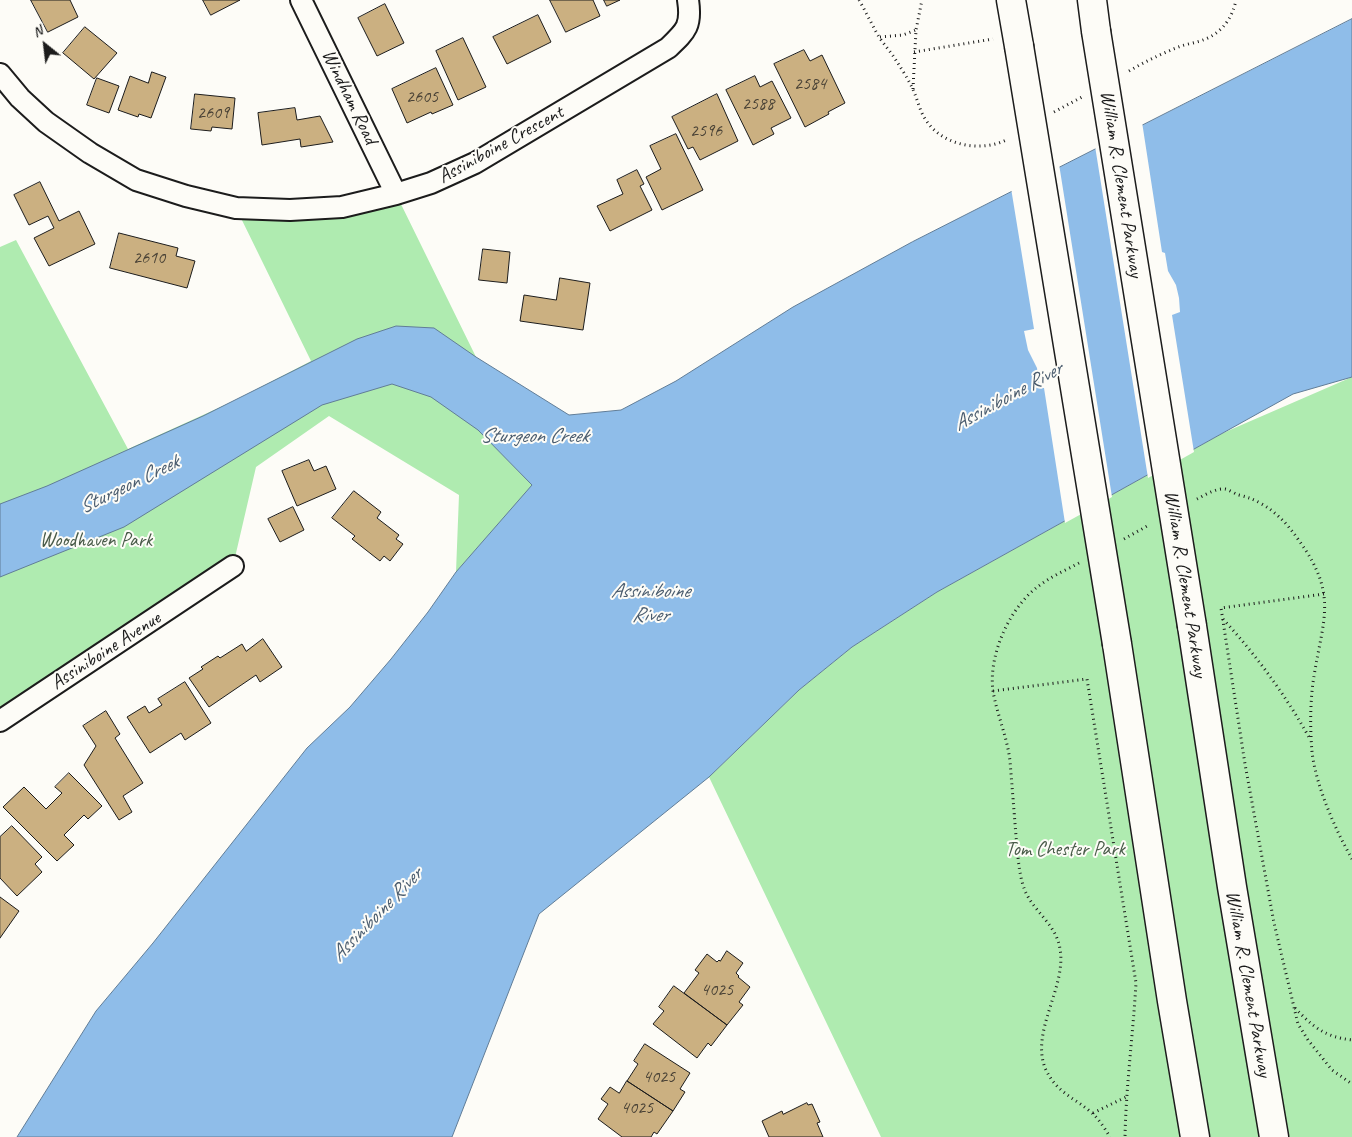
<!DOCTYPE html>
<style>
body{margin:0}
#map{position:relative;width:1352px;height:1137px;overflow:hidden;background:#fdfcf7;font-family:Caveat,sans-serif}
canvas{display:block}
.north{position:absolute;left:20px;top:20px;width:50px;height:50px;-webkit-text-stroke:4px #fdfcf7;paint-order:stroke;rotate:331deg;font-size:14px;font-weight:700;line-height:20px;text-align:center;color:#1c1c1c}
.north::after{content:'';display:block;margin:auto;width:18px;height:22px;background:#1c1c1c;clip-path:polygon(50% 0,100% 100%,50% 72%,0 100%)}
</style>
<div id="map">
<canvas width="1352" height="1137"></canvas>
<div class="north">N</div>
</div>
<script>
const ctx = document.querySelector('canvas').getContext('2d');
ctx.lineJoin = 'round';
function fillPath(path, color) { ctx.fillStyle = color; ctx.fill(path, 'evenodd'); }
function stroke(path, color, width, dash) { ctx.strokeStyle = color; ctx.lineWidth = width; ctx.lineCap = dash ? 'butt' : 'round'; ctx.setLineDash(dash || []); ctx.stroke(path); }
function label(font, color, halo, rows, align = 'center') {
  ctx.font = font + ' Caveat,sans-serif'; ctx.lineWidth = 4; ctx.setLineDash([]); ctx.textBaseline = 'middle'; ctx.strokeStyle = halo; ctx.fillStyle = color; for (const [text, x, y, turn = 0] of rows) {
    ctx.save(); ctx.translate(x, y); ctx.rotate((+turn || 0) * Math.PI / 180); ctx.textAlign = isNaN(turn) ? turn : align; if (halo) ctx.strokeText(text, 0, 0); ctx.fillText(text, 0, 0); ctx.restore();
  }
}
const green = new Path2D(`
 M396,194L476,357L498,399L479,430L533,486L456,572L459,495L329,416L256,467L233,566L0,721V247L16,240L128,449L236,400L311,361L236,208Z
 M1352,377V1137H881L709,777L799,690L852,647L937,592L1223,433Z`);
const water = new Path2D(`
 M1352,19V377L1293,394L937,592L852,647L799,690L709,777L539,914L452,1137H17L96,1011L153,943L307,748L350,707L391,659L428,612L456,572L532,485L478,430L431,397L392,384L322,405L124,527L0,577V504L47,486L203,416L357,339L396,326L434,328L476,357L569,415L621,410L676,381L793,307L912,242Z`);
const pier = new Path2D(`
 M1142,122L1162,252L1165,253L1168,271L1176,285L1179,298L1180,312L1172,315L1194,452L1148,478L1095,146Z
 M1059,164L1112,497L1065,523L1044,388H1040L1037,368L1028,350L1024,331L1034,329L1011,188Z`);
const building = new Path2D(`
 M31,0H70L78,17L48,32Z
 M203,0H240L211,15Z
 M550,0H593L600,16L566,32Z
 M604,0H620L607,6Z
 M385,4L404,43L377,56L358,18Z
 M538,15L551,42L507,64L493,37Z
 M85,27L117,53L94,79L63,53Z
 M463,38L486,87L458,100L436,51Z
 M804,50L810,61L822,55L845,103L828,112L829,114L805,127L774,64Z
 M436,68L453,105L432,114L431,112L407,123L392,89Z
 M152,72L166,77L151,118L139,114L138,117L118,110L130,76L148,83Z
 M755,76L760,87L772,81L791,118L771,128L774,134L753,145L726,90Z
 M97,78L119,86L109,113L87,105Z
 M195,94L235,98L232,129L212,127L211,131L191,129Z
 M717,94L738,141L700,160L693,147L688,149L672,117Z
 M295,108L297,120L320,116L333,142L301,147L300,139L262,145L258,113Z
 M676,134L703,190L662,210L646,177L661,169L650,146Z
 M637,170L644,184L640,186L652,210L610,231L597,206L623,194L617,180Z
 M40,182L59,221L79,211L95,244L49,266L34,238L54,228L48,216L29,225L14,195Z
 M119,233L178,248L176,256L195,261L187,288L110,268Z
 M483,249L510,252L507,283L479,280Z
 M560,278L590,283L583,330L520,321L524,295L556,300Z
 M309,460L314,471L326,466L336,489L297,506L282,471Z
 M354,491L381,512L377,518L399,535L396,539L403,544L390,561L384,556L380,561L352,539L355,536L332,518Z
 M293,507L304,530L280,542L268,519Z
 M263,639L282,667L260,682L256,675L209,707L189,678L203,669L201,667L218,656L220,658L242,644L246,651Z
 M185,682L211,723L185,740L181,733L150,753L127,717L145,706L149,713L162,705L158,699Z
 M106,711L120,734L115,738L143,783L123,796L132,812L119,820L84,765L96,746L83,726Z
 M69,773L102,806L88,819L84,815L64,835L74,845L57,861L3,807L24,787L46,809L62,793L55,787Z
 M12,826L42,857L35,864L42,872L17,896L0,878V837Z
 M0,897L19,911L0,938Z
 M727,951L743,963L736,973L739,976L738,977L750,987L739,1002L743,1005L727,1025L684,993L699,973L695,970L707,954L717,962L719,960L720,961Z
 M674,986L727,1025L711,1046L708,1043L697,1058L653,1024L664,1011L659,1007Z
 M645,1044L690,1073L680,1089L685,1092L673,1111L627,1081L638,1064L634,1061Z
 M627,1081L673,1111L657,1134L654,1132L651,1137H622L598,1119L608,1104L601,1099L610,1087L619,1093Z
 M807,1103L808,1105L812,1104L820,1122L817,1123L823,1137H769L762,1121L782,1111L783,1114Z`);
const path = new Path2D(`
 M859,0C866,12 872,25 879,37C885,46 892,53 897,62C903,71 910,82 914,92C918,101 920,112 926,120C942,146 982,153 1008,139
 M880,37L903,35L916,30
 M914,52L993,39
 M1129,71C1146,61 1163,53 1181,46C1187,44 1194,43 1200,41C1220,35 1232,20 1236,0
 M913,89L916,30L922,0
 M1054,112L1082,97
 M1197,499C1205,495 1216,488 1225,489C1230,490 1235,494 1239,495C1247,497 1253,499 1260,503C1278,513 1289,526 1300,542C1338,595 1323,619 1314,676C1310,700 1310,728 1312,752C1316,786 1335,829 1352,859
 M1124,539L1149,525
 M1079,563C1066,570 1052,576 1040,585C1010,606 988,655 993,691C997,715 1007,736 1010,761C1012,786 1014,811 1016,836C1018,853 1018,871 1024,888C1032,911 1056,923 1060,949C1067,987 1029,1033 1046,1070C1057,1093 1075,1098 1092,1113C1099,1119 1105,1129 1110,1137
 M1324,594L1221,608L1245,764L1274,923L1298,1024L1308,1040L1332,1070L1352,1084
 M1223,619C1257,656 1286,696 1310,739
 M993,691L1087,679L1136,983C1133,1035 1126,1086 1125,1137
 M1295,1008C1313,1027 1325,1037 1352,1040
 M1093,1113L1126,1097`);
const minor = new Path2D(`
 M301,0L396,194
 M0,74L20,98L46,122L90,153L136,180L186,196L236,208L290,210L342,207L396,194L431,183L475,163L668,48C686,31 692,26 688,0
 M0,721L233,566`);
const secondary = new Path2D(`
 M1011,0L1019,46
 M1092,0L1096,31
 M1192,626L1232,887L1274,1137
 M1117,644L1172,1001L1195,1137`);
const secondaryBridge = new Path2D(`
 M1096,31L1192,626
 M1019,46L1117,644`);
const numberNames = [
 ["2584",810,84],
 ["2605",422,97],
 ["2588",758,104],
 ["2609",213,113],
 ["2596",706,131],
 ["2610",149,258],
 ["4025",717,990],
 ["4025",659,1077],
 ["4025",637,1108]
];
const streetNames = [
 ["Windham Road",349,97,64],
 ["Assiniboine Crescent",501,145,-29],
 ["William R. Clement Parkway",1121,184,81],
 ["William R. Clement Parkway",1185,584,81],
 ["Assiniboine Avenue",106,651,-33],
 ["William R. Clement Parkway",1248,984,80]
];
const parkNames = [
 ["Woodhaven Park",96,541],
 ["Tom Chester Park",1065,850]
];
const waterNames = [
 ["Assiniboine River",1008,397,-29],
 ["Sturgeon Creek",534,436],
 ["Sturgeon Creek",129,485,-26],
 ["Assiniboine",650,591],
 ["River",650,615],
 ["Assiniboine River",377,915,-46]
];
fillPath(green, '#afebb0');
fillPath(water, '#8fbde9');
stroke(water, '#617d97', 1);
fillPath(pier, '#fdfcf7');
fillPath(building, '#cbb081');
stroke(building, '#1c1c1c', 1);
stroke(minor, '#1c1c1c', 24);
stroke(secondary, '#1c1c1c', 31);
stroke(path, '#1c1c1c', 3, [1, 4]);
stroke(minor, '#fdfcf7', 20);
stroke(secondary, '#fdfcf7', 28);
stroke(secondaryBridge, '#1c1c1c', 31, []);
stroke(secondaryBridge, '#fdfcf7', 28);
label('18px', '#484135', null, numberNames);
label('20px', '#1c1c1c', '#fdfcf7', streetNames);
label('20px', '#485a48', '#fdfcf7', parkNames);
label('italic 21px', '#4a5c6e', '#fdfcf7', waterNames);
</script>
